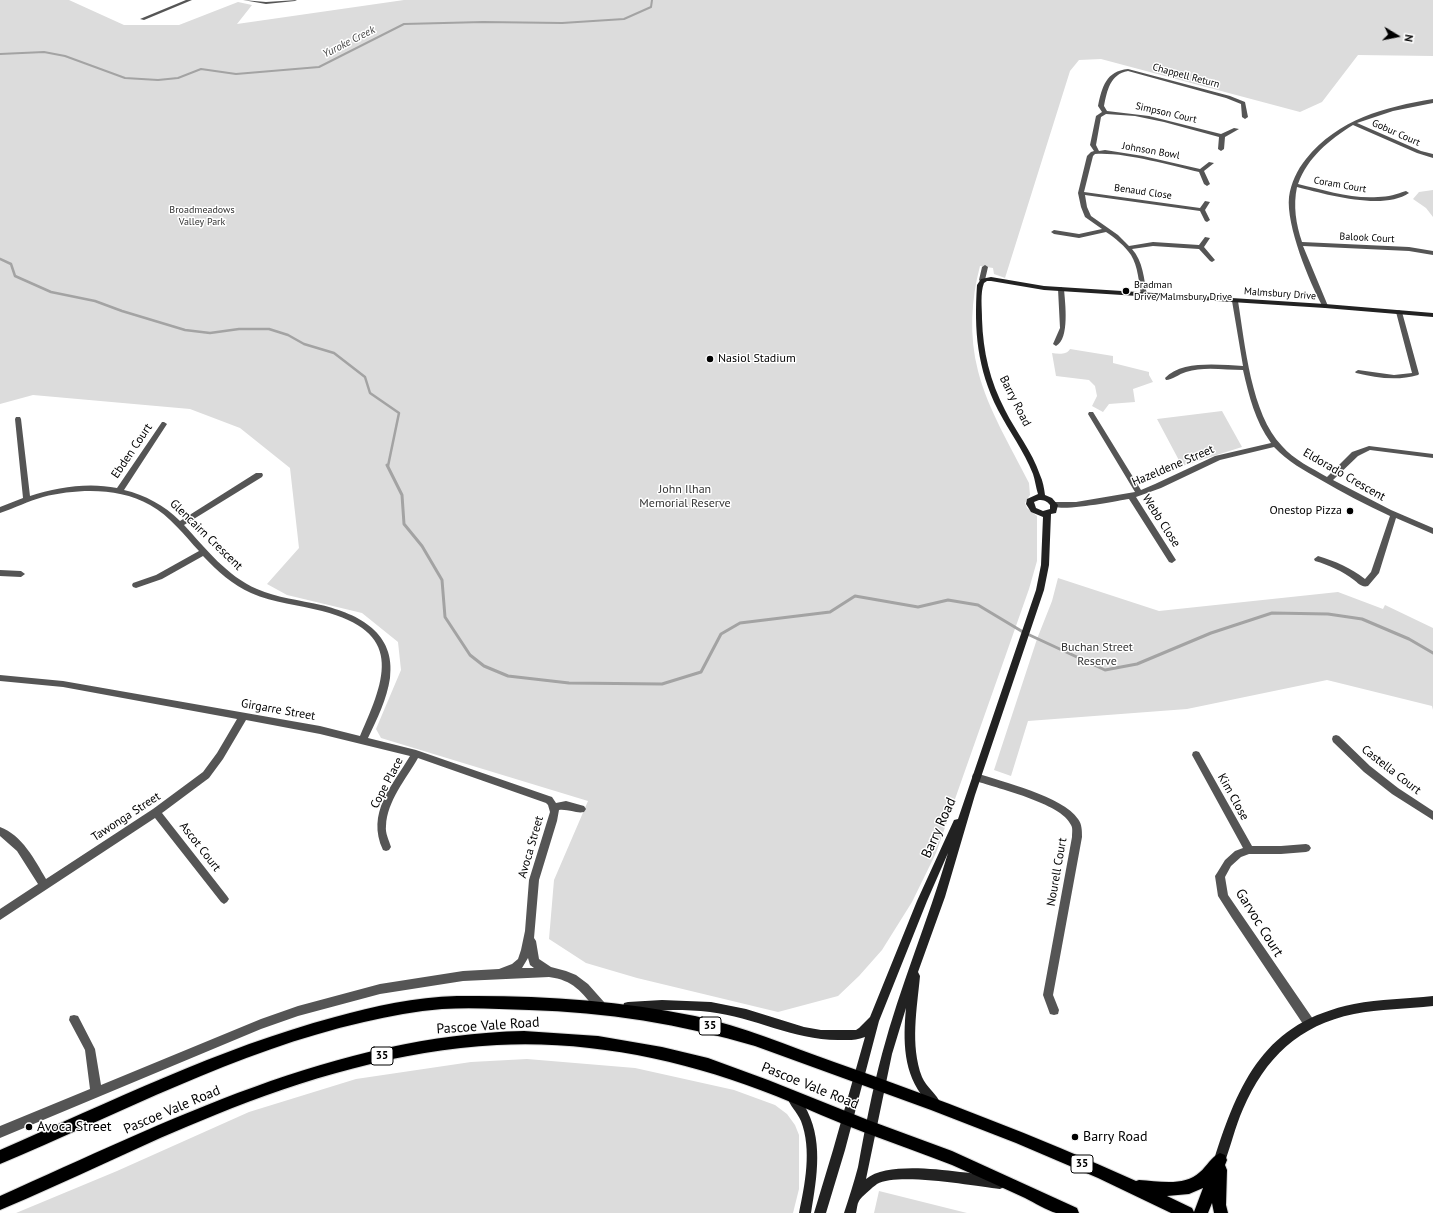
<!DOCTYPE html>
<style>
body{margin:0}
#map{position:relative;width:1433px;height:1213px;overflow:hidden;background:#fff;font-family:"PT Sans",sans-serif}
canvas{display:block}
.north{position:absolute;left:1377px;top:16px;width:40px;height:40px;-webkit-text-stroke:3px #fff;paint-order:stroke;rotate:100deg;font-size:11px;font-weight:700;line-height:16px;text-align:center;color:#000}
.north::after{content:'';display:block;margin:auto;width:14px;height:18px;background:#000;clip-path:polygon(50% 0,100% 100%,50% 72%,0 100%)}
</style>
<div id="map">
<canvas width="1433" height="1213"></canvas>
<div class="north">N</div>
</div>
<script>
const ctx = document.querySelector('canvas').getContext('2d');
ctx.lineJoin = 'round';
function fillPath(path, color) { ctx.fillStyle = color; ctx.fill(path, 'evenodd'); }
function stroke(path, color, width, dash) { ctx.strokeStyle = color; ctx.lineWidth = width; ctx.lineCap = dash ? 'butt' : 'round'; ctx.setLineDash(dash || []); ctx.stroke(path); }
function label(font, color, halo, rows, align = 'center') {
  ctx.font = font + ' "PT Sans",sans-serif'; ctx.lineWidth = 3; ctx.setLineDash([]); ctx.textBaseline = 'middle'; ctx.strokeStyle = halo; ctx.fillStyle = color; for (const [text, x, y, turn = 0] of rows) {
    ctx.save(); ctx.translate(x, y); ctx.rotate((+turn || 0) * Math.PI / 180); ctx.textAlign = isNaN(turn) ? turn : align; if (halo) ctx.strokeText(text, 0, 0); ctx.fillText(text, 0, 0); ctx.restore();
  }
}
const green = new Path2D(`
 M0,0H69L124,25H179L238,2L252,5L237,24L404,0H1433V56L1358,55L1322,102L1300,112L1101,59L1079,60L1070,71L1005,278L994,274L993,268L980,266C971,300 969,336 978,371C988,410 1011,447 1029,483L1030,495L1025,503L1027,508L1037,516V561L1029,589L936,853L912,902L882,950L859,976L838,996L778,1012L637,978L586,963L549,939L554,880L588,801L381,738L376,729L401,670L398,642L362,613L287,595L267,584L299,548L290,468L240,428L190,409L33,395L0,404Z
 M1433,190V217L1426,208L1413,199L1419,192Z
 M1070,349L1113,356V363L1149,372V375L1153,382L1133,389L1135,402L1109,404L1103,412L1092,406L1097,396L1095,386L1089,380L1056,376L1052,353C1058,354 1067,355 1070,349Z
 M1222,411L1242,447L1182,466L1157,419Z
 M1058,578L1159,611L1338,592L1383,609L1385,605L1433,628V710L1432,706L1327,680L1187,709L1028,721L1011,776L994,770L1037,639L1052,601Z
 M527,1059L635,1068L734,1090L775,1105L787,1114L795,1125L799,1135V1189L793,1213H16L117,1171L249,1112L356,1079L471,1062Z
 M879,1191L967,1213H874Z`);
const streamFar2 = new Path2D(`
 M0,54L44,52L65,56L125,78L158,80L178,78L201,69L236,74L319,67L404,24L483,22L562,23L624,19L651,7L652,0`);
const streamFar1 = new Path2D(`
 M0,259L11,264L15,276L51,292L95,301L122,311L185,330L210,333L239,329H269L288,335L304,344L334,353L365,377L370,393L399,413L388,466`);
const stream = new Path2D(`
 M387,465L402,495L404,524L422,546L442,580L445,617L470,655L484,666L508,676L569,683L662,684L701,672L721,634L740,623L830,612L855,596L918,607L948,600L978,605L1023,632L1105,670L1137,664L1211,633L1272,613L1328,614L1362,619L1409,639L1433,653`);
const street = new Path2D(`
 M186,0H192L144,20L140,19Z
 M243,0L266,2L297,0L295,1L266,4Z
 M1128,69L1230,96L1245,102L1248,117L1245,119L1242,117L1241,104L1226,98L1128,71C1110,74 1107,91 1104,106L1107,111L1149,116L1221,134L1234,128L1239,129L1225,137L1224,149L1221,151L1218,149L1219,137L1164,122L1135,116L1106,114L1101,117L1096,145L1099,151L1105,150L1143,156L1200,169L1209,162L1214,163L1204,171L1210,184L1207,186L1204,184L1199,172C1168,165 1125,152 1095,154L1093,156L1084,192L1200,208L1205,201L1210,202L1205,210L1210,220L1207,222L1205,221L1200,211L1085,195L1087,207L1091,216L1118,235L1129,246L1153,242L1199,245L1205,237L1210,238L1204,247L1215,260L1212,262L1210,261L1199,249L1153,246L1132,249C1143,261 1144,279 1147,295L1144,297L1141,295C1139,283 1138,266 1131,255C1125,246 1115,238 1106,232L1079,238L1054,234L1051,232L1054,230L1079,234L1102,229L1085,217L1081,207L1078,193L1087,156L1091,152L1094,151L1090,145L1096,116L1102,112L1098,106C1102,87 1106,71 1128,69Z
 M1433,99V103L1393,111L1357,123L1421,151L1433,154V158L1417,153L1353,125C1329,140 1308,157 1298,184C1324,190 1351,199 1378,197C1388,197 1397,194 1406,191L1409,193C1383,211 1325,194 1297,187C1293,206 1296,224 1302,242L1409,247L1433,251V255L1409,251L1303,246L1328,306L1325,308L1323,307C1309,282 1286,225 1289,197C1291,183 1297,170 1306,159C1338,119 1385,107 1433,99Z
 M985,265L988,267L985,280L982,282L980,281L979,280L982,267Z
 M1061,287L1064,289C1065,302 1070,339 1056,346L1053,344L1060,328L1058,289Z
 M1235,299L1238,301C1245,344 1251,414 1282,446C1294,460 1312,468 1327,477L1352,452L1369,446L1433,454V458L1370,450L1358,456L1333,480L1391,510L1433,528V534L1396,518L1379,573L1368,586C1362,588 1358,583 1354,580C1342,571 1329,565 1315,561L1314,559L1318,556C1335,561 1351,568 1365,579L1371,572L1390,516C1366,505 1343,493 1321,480C1305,471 1287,461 1274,447L1220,460L1161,488L1136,497L1176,560L1172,563L1169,562L1129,499C1116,501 1058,513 1050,505L1054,502H1076L1135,492L1088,414L1089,412H1093L1141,490L1155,484L1215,456L1271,443C1255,421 1249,396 1243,370C1225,370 1204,366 1186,372C1179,374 1172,380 1166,380L1165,378C1182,360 1220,365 1243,366L1232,301Z
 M1399,310L1402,312L1419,374L1418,375C1398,381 1376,378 1356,373L1355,372L1358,370L1394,375L1412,373L1396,312Z
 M16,417H20L21,419L30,496C57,487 89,482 117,488L162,422H164L167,424L124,490C145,495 164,505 180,521L256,473H262L263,475L262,477L184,525C206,549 227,576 257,589C277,598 300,600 321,605C359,614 396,633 390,678C387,699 377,719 368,738L416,750L549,796L552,797L556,803L566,801L584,806L586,809L584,812C577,814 569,809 559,810L557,821L539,880L534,938L536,941L539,959L551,967L566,971L576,975L588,984L604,1002L605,1006L604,1010L600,1011L596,1010C582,992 573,980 549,977L463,981L380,994L298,1016L261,1029L0,1138V1126L90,1089L85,1050L69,1020L70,1016L74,1015L78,1016L95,1049L101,1085L261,1019L298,1006L380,984L463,971L499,969L512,964L518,959L521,950L525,931L529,880L550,812L548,805L546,803L418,758C406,779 387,801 386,826C385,833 389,840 391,847L389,850L386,851L383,850C366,813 392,786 410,756L320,734L246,720L223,759L209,778L162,813L227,896L229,899L227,902L224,904L221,902L155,818L0,920V909L38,884L17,851L0,836V827C22,835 35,860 46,879L153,809L203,772L217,753L237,719L63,687L0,681V675L63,681L320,726L360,736C387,676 403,632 322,611C299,605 274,603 251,593C233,585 217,571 203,556L162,579L136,588L133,587L132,585L133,583L156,575L199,551C184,535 170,516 150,505C118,487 77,489 43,497C28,501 15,508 0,513V507L23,498L15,419ZM528,958L530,965L534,968H522Z
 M0,570L21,571L25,574L21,577L0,576Z
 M1336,735L1339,736L1370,766L1398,788L1433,811V820L1392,794L1364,772L1333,742L1332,739L1333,736Z
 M1196,751L1199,752L1252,846H1281L1306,844L1309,845L1311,848L1309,851L1306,852L1281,854H1249L1241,857L1231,866L1225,877L1228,895L1313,1019L1314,1023L1313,1027L1309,1028L1305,1027L1232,918L1218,896L1215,876L1217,873L1225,860L1235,851L1243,848L1192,755L1193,752Z
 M976,773C1002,782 1063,796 1078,819C1082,824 1082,831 1082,837L1053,995L1059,1010L1058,1014L1054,1015L1050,1014L1043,995L1072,837C1072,833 1073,828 1071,825C1062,803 995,788 973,780L972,777L973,774Z`);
const secondary = new Path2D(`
 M991,277L1044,286L1325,304L1433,313V317L1325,308L1044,290L991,281H987L984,283C980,293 982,308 982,319C983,352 990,381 1005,410C1016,432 1032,451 1040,475C1043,481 1044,488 1045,495L1052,498L1058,505L1056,513L1051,514L1049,565L1044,590L975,795L945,897L918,972L920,976C917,1009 910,1045 922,1077C926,1087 937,1094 941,1104L940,1108L936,1109C931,1107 928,1103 925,1099C903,1074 903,1040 906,1008L892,1054L866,1179C892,1158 967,1174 1000,1177L1004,1179L1006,1183L1004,1187L1000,1189C974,1186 898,1172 877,1184C873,1187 861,1197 859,1201C857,1204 857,1209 856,1213H844C849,1198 854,1182 858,1167C865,1129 872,1091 882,1054C900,986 928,921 948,853L927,901L879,1021L845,1150L826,1213H814L833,1150L865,1037C855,1041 848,1040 838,1040C793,1040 754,1017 710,1012C683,1009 655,1010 628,1012L624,1011L623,1007L624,1003L628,1002L662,1000L711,1002L746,1009L804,1027L821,1030H856L859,1028L870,1017L917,901L954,820L958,819L1036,590L1041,565L1043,517L1031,512L1026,504L1027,499L1038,494C1036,488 1035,480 1033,474C1024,451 1009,431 998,410C977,368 974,331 977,285L981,279ZM1039,500C1044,500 1047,501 1050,505V509L1043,511L1036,508L1034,502Z
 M1433,996V1006C1407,1009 1380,1009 1354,1014C1299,1025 1265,1058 1243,1109C1235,1127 1231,1146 1224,1164L1220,1166L1216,1164L1214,1160C1239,1081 1265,1022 1354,1004C1380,999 1407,999 1433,996Z
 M792,1092C798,1094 801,1100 804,1105C824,1138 817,1177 811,1213H799C805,1184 812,1150 801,1121C797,1112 790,1106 787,1097L788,1093Z`);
const primary = new Path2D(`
 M457,996C537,995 617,1000 695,1016C743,1026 788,1046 834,1062C936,1098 1037,1136 1136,1181L1139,1180C1159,1181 1184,1187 1200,1172C1207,1166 1211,1157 1220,1153L1225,1155L1227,1160L1225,1165L1227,1170L1226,1205L1228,1213H1214L1212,1203L1208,1213H1171L1098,1178L1016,1143L931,1110L755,1046C681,1024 606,1012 529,1010C500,1009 471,1007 442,1009C416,1011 390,1016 364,1022C236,1051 120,1114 0,1164V1150C110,1102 219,1048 335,1017C375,1006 415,997 457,996ZM1203,1188L1194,1212L1192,1208L1167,1196L1189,1194Z
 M524,1031L598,1036L662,1047L708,1058L768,1080L868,1120L952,1151L1077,1208L1079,1213C1072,1213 1063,1213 1056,1213C1046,1210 1035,1203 1025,1198C1001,1187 977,1176 952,1165C924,1154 895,1144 866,1133C836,1122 806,1108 776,1096C688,1061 592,1040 497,1045C400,1050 304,1079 215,1115C142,1144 72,1180 0,1210V1196C168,1121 336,1035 524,1031Z`);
const markers = [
 [1126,291,4,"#000"],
 [710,359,4,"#000"],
 [1350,511,4,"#000"],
 [29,1127,4,"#000"],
 [1075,1137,4,"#000"]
];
const farStreetnames = [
 ["Chappell Return",1186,76,15],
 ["Simpson Court",1166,113,13],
 ["Gobur Court",1396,133,24],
 ["Johnson Bowl",1151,151,10],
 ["Coram Court",1340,185,10],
 ["Benaud Close",1143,192,8],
 ["Balook Court",1367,238,3],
 ["Malmsbury Drive",1280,294,4]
];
const farParknames = [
 ["Broadmeadows",202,210],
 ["Valley Park",202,222]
];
const farPoinames = [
 ["Bradman",1134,285],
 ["Drive/Malmsbury Drive",1134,297]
];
const farWaternames = [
 ["Yuroke Creek",349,42,-27]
];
const shields = [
 [710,1026,22],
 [382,1056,22],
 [1082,1164,22]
];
const shieldNames = [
 ["35",710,1026],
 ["35",382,1056],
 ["35",1082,1164]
];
const poiNames = [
 ["Nasiol Stadium",718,359],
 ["Onestop Pizza",1342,511,"right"]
];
const streetNames = [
 ["Barry Road",1015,401,63],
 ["Ebden Court",132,451,-56],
 ["Hazeldene Street",1173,466,-23],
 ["Eldorado Crescent",1344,475,30],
 ["Webb Close",1161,521,57],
 ["Glencairn Crescent",206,535,44],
 ["Girgarre Street",278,710,10],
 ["Castella Court",1391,770,38],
 ["Cope Place",387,783,-62],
 ["Kim Close",1233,797,61],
 ["Tawonga Street",126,817,-33],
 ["Ascot Court",200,847,52],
 ["Avoca Street",531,847,-74],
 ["Nourell Court",1057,872,-80]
];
const parkNames = [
 ["John Ilhan",685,490],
 ["Memorial Reserve",685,504],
 ["Buchan Street",1097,648],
 ["Reserve",1097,662]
];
const nearStreetnames = [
 ["Barry Road",939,828,-66],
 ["Garvoc Court",1259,923,58],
 ["Pascoe Vale Road",488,1026,-4],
 ["Pascoe Vale Road",810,1086,22],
 ["Pascoe Vale Road",172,1110,-23]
];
const nearPoinames = [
 ["Avoca Street",37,1127],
 ["Barry Road",1083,1137]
];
fillPath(green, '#dcdcdc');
stroke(streamFar2, '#a3a3a3', 2);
stroke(streamFar1, '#a3a3a3', 2.5);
stroke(stream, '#a3a3a3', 3);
stroke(primary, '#dbdbdb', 2);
fillPath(street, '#555');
fillPath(secondary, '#222');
fillPath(primary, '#000');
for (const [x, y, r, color] of markers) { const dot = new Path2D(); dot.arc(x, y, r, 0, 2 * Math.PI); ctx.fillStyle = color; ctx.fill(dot); stroke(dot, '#fff', 1.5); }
label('10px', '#000', '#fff', farStreetnames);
label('10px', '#333', '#fff', farParknames);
label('10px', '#000', '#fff', farPoinames, 'left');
label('italic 11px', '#444', '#fff', farWaternames);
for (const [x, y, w] of shields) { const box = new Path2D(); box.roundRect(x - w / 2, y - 9, w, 18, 3); ctx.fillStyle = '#fff'; ctx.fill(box); stroke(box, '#000', 1); }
label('bold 11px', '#000', null, shieldNames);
label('12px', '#000', '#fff', poiNames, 'left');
label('12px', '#000', '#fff', streetNames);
label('12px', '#333', '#fff', parkNames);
label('14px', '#000', '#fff', nearStreetnames);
label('14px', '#000', '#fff', nearPoinames, 'left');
</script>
